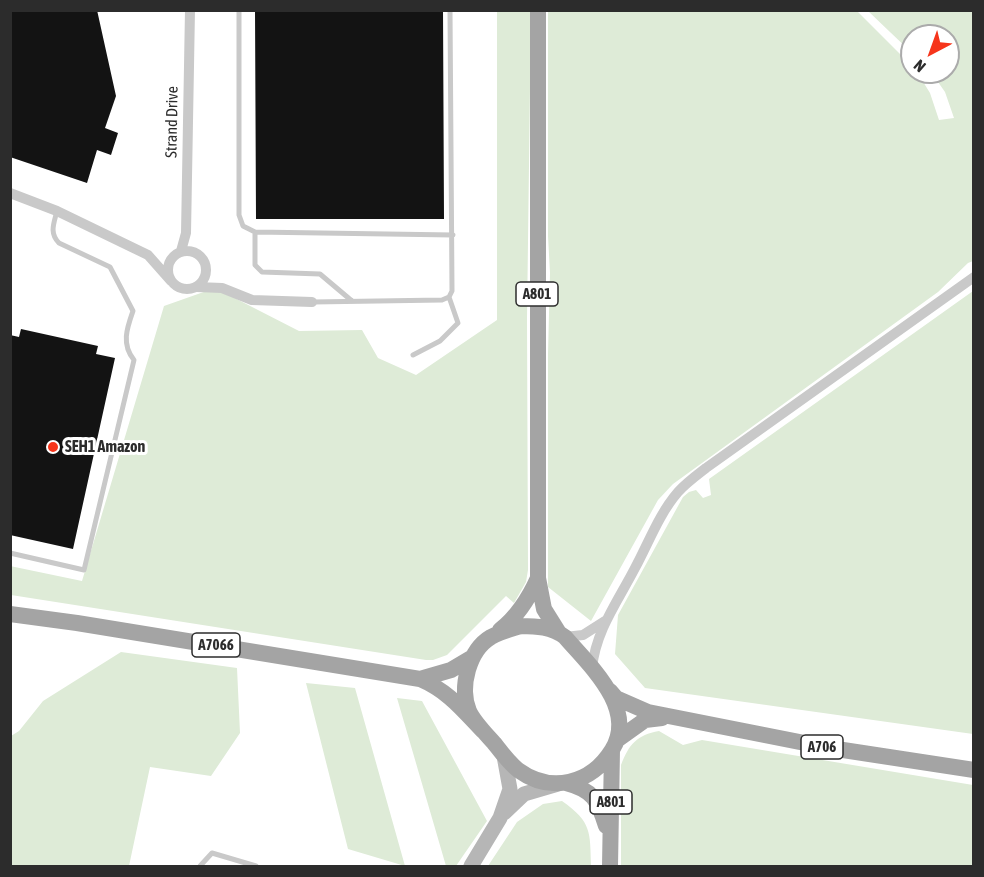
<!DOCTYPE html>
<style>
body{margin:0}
#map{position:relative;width:984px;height:877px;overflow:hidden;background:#fff;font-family:"Asap Condensed",sans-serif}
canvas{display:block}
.frame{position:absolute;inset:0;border:12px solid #2c2c2c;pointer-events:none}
.north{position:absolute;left:900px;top:24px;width:60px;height:60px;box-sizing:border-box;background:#fff;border:2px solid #ababab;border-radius:50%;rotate:221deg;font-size:16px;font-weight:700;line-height:24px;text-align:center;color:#2c2c2c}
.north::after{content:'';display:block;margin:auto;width:21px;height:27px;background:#f6351b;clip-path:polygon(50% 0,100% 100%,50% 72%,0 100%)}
</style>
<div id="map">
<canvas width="984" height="877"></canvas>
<div class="frame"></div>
<div class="north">N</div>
</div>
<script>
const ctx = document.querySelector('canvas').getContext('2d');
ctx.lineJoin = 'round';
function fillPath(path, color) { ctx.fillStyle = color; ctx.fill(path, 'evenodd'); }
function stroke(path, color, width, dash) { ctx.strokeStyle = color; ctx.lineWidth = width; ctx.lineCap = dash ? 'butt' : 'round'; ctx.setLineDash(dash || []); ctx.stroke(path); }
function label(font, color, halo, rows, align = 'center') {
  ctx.font = font + ' "Asap Condensed",sans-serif'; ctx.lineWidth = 6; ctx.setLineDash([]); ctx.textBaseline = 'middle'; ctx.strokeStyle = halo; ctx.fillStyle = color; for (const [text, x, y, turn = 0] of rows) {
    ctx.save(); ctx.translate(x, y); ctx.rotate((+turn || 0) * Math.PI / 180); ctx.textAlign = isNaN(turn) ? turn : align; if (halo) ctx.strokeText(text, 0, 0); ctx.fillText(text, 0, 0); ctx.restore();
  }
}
const green = new Path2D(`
 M497,11H531L527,318L528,570L526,582L514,603L506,596L447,655L433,660H426L11,595L10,566L82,581L164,306L215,288L299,331L362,330L378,358L416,375L497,320Z
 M548,11H857L912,66V72H917L930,93L939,120L954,118L945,92L931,72H948V36H912V53L868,11H973V261L968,263L938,292L673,484L658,500L591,621L548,587V354L550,273L548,236Z
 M973,291V734L645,688L615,654L618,615L683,497L689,492L696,490L703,498L711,495L709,479Z
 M121,652L237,668L240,733L211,776L150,767L129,866H11V736L19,731L43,701Z
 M306,683L355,688L405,866L348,849Z
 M397,698L422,701L487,821L456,866H446Z
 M659,731L683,745L702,740L973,785V866H621V765C629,744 637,735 659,731Z
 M562,801C592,822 590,832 591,866H488L517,822L543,804Z`);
const building = new Path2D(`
 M10,10H97L116,96L105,128L118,133L111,155L97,150L87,183L10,157Z
 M255,10H443L444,219H256Z
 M21,329L98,346L96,354L115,358L73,549L10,535V335L19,337Z`);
const lane = new Path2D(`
 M239,10V215L243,226L255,232L453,235
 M255,232V265L262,272L320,274L352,301
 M313,302L442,300L449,297L452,291L450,10
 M413,355L440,341L458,323L449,297
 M10,553L84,570L134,360C121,344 127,328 133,311L110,267L59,243C49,233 54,223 57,211
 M200,866L212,853L256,866`);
const street = new Path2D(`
 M10,193L57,211L148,255L171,281
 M168 270a19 19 0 1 1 38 0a19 19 0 1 1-38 0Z
 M181,251L186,233L190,10
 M197,287L222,288L252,300L312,302
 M565,637L583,635L605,621
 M592,668C596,630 618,601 635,568C649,542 659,514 678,492C686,483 697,475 706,468L974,277`);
const secondary = new Path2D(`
 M504,813L524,794L558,784
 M471,866L500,818L510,789L504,756`);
const primary = new Path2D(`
 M538,10V578L544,609L559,633
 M10,614L77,623L420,679C448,691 462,709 483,731
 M521,626C536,626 552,627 565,637C589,665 638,709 612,750C591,784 551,794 518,770C509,763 501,752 494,743C486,734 474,722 469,711C459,687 469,650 491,637C500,632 511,629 521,626Z
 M500,630C518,616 529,598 538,578
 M420,679L451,670L473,657
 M610,691L616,698L648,712L830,748L974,770
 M617,740L645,720L662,718
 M566,783C593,790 598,800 606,826
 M610,866L612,750`);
const markers = [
 [53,447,6,"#f6351b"]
];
const shields = [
 [537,294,42],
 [216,645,48],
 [822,747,42],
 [611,802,42]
];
const shieldNames = [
 ["A801",537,294],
 ["A7066",216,645],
 ["A706",822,747],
 ["A801",611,802]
];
const streetNames = [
 ["Strand Drive",172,122,-89]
];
const poiNames = [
 ["SEH1 Amazon",65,447]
];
fillPath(green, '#deebd7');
fillPath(building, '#131313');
stroke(lane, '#c9c9c9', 5);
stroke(street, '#c9c9c9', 10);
stroke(secondary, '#b6b6b6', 15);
stroke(primary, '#a4a4a4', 16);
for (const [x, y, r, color] of markers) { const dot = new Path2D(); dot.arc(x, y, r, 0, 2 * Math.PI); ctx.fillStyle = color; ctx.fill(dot); stroke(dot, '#fff', 2); }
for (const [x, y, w] of shields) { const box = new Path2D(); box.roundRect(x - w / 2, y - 12, w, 24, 4.5); ctx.fillStyle = '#fff'; ctx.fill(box); stroke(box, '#2c2c2c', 1.5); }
label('bold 15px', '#2c2c2c', null, shieldNames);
label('16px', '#2c2c2c', '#fff', streetNames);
label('bold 16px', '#2c2c2c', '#fff', poiNames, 'left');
</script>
